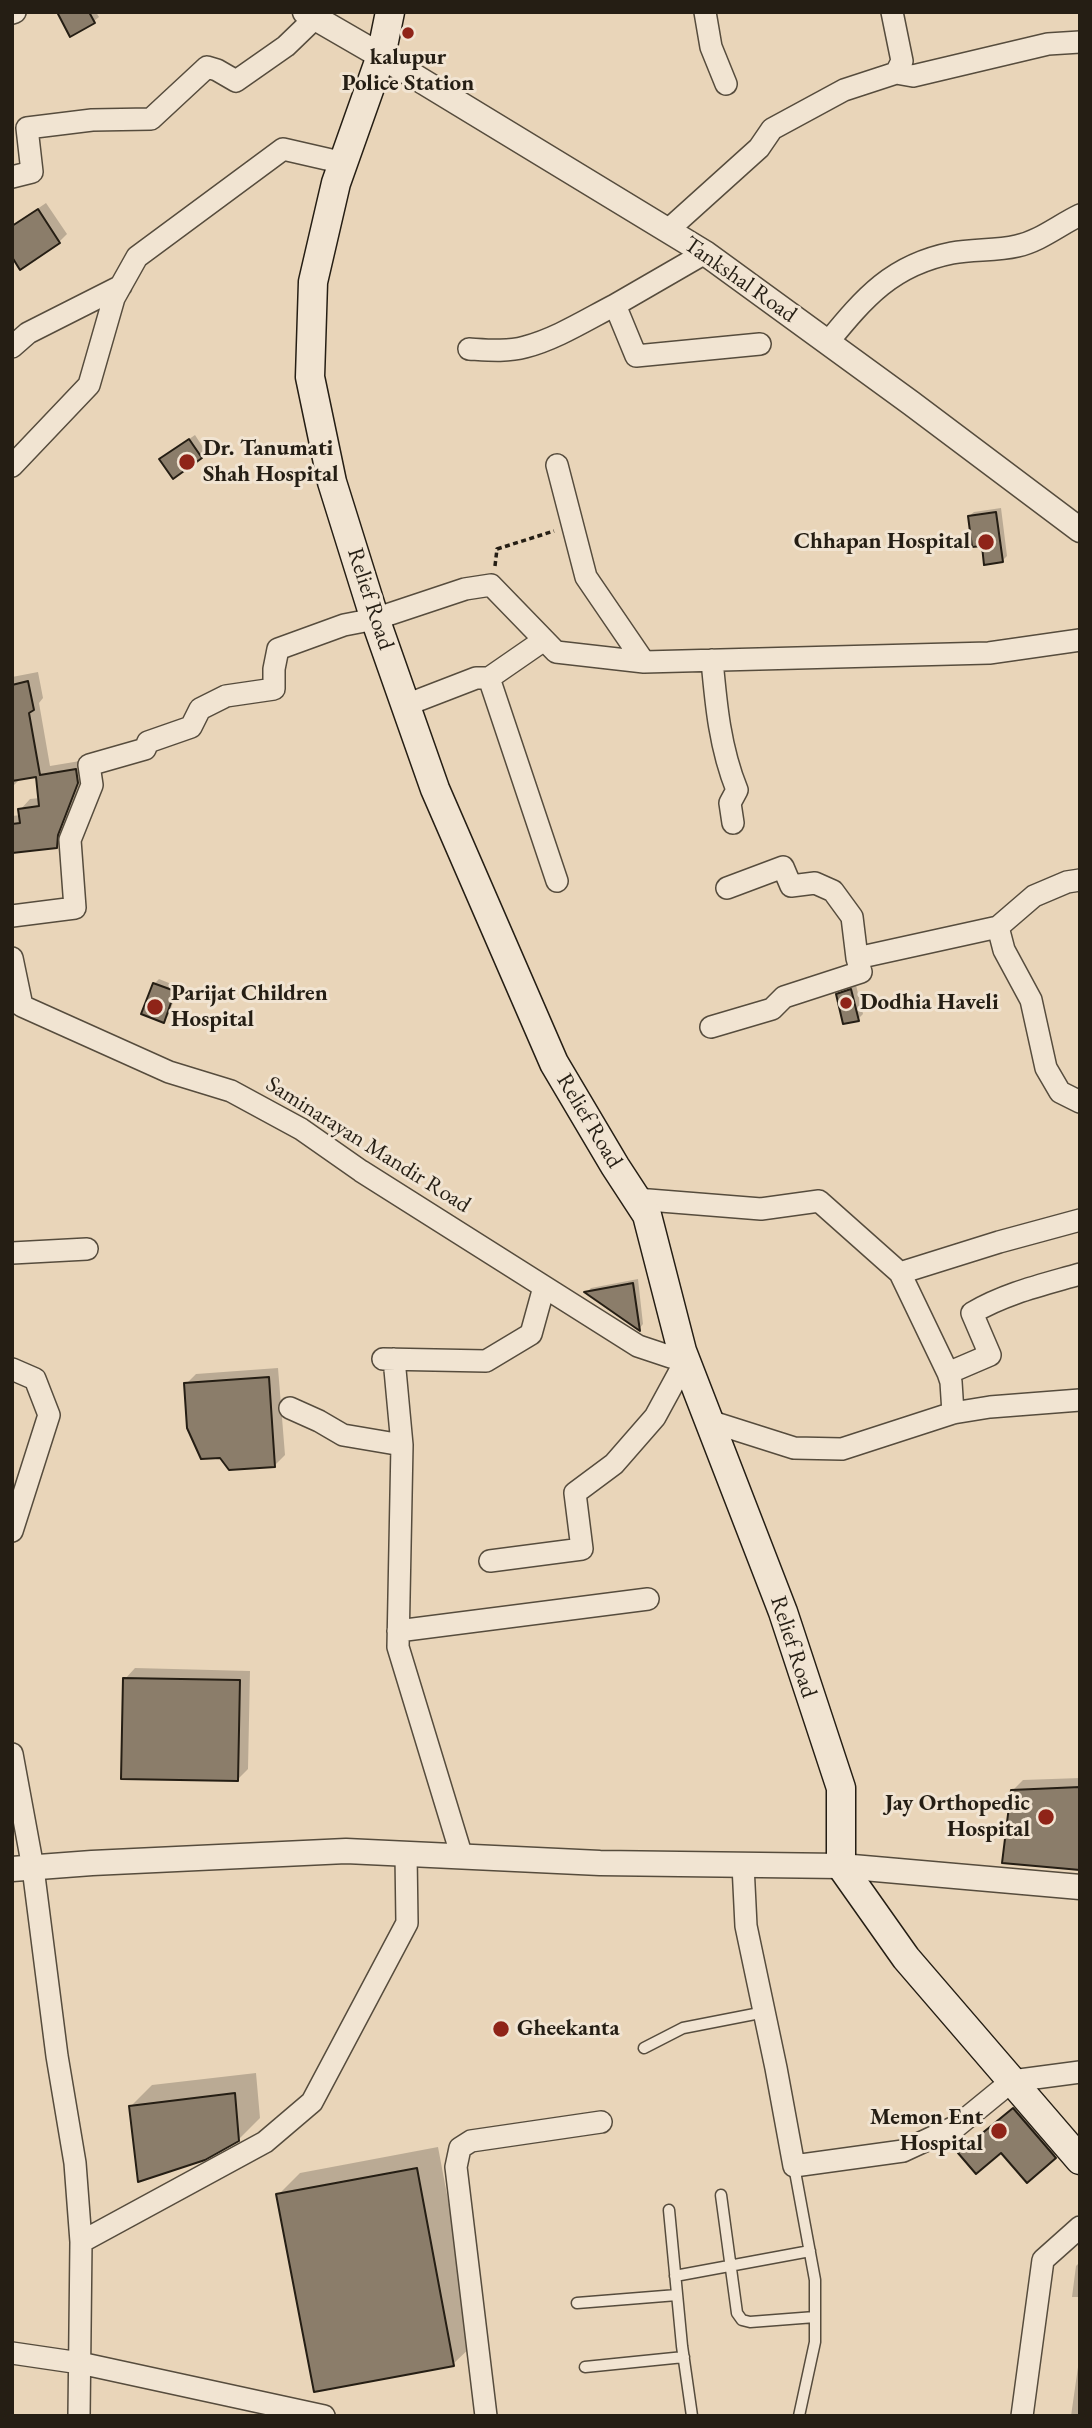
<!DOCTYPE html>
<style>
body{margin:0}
#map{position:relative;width:1092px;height:2428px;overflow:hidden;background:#e9d5b9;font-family:"EB Garamond",serif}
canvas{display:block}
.frame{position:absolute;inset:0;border:14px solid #251e14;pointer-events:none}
</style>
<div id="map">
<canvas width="1092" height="2428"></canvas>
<div class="frame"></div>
</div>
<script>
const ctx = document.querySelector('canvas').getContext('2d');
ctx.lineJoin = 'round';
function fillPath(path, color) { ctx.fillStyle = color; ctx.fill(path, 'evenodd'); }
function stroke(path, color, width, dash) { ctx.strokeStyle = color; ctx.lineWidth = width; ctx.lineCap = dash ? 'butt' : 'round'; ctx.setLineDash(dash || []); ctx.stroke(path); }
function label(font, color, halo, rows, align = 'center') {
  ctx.font = font + ' "EB Garamond",serif'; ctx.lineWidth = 6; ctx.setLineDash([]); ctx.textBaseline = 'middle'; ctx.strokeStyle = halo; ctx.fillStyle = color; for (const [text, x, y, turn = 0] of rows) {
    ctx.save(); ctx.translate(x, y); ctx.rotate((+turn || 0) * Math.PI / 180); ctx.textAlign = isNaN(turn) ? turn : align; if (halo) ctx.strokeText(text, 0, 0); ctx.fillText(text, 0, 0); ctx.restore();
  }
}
const shadow = new Path2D(`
 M59,12H96L99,17L94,21Z
 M46,203L67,234L59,242L12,254V226Z
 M195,435L206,452L201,457L166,455Z
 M1001,508L1007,556L1002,561L983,544L969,516L974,512Z
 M38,672L43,698L39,703L50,766L86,760L88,772L67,836L57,846L12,851V816L21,815L20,810L30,799L40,798L37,775L19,780L12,787V677Z
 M159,979L179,987L168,1016L163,1021L154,984Z
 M856,985L863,1014L858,1019L838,995L843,990Z
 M638,1279L643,1324L639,1329L587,1292L591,1288Z
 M278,1368L285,1455L275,1465L186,1384L196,1374Z
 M135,1668L250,1671L248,1769L238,1779L125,1679Z
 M1080,1778V1868L1013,1790L1023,1780Z
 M256,2073L260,2118L238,2140L130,2107L152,2085Z
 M1021,2101L1062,2149L1027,2180L1001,2150L968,2145Z
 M438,2147L475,2343L453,2364L278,2195L300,2173Z
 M1080,2262V2297H1072L1076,2266Z
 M1080,2353V2416H1071Z`);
const building = new Path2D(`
 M57,12H89L95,23L70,37Z
 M38,209L60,243L20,270L12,257V226Z
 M189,439L202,458L173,479L159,459Z
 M996,512L1003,562L984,565L982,546L972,547L968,516Z
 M28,681L34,710L29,713L40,775L76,769L78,783L58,835L57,848L12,853V824L20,823L18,809L39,806L36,777L12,781V685Z
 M153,983L175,991L164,1023L141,1014Z
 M851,989L859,1021L843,1024L836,994Z
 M633,1283L640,1331L584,1292Z
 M269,1377L275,1467L229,1470L220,1458L201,1459L187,1428L184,1383Z
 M123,1678L240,1680L238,1781L121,1779Z
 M1080,1787V1870L1002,1863L1011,1790Z
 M235,2093L239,2141L205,2160L138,2182L129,2106Z
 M1013,2108L1056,2158L1027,2183L1001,2153L976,2174L958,2153Z
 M417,2168L454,2366L314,2392L276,2194Z`);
const path = new Path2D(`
 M495,566L497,549L554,531`);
const service = new Path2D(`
 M644,2048L683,2028L765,2012
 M794,2166L815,2280V2342L799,2416
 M721,2195L737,2313L742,2320L750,2322L815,2317
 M669,2210L682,2346L692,2416
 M675,2276L810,2251
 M577,2303L677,2295
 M585,2367L684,2357`);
const minor = new Path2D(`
 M705,12L711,47L726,84
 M892,12L902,61L896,73
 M12,13L15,12
 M12,177L32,172L27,128L92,120L151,119L207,67L217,70L236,81L286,46L315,18
 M668,230L759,148L772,129L844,90L896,73L913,76L1048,44L1080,42
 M705,253L615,305L636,356L760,344
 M828,342C865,297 892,265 952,253C974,249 996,251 1017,246C1040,241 1059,225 1080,215
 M12,347L28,333L121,286
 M469,349C487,350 507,352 525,347C556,339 586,320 615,305
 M557,465L586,577L644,662
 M12,466L89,385L114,298L137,257L283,149L344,163
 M712,660C716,705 720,748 737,790L730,803L733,823
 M489,678L557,881
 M406,705L476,678H489L544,640
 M727,888L783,867L791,886L815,883L833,891L852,917L857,958
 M12,916L75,908L70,840L92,785L89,765L145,749L148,742L191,727L200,709L226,696L274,689V669L278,649L344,625L375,619L465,589L491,585L556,652L644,662L989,653L1080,640
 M998,927L1004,950L1031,1000L1046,1068L1060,1092L1080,1102
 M12,958L22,1006
 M12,999L22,1006L169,1072L231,1091L301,1129L361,1171L638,1346L671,1357L682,1351
 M711,1027L772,1009L784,997L861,972L857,958L998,927L1034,896L1067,882L1080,880
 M636,1199L761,1209L819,1201L900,1273L948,1373L951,1382L953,1413
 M12,1253L87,1249
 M900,1273L999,1242L1080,1220
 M383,1359L486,1361L531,1334L544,1287
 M394,1359L402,1445L398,1647L462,1857
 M12,1369L35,1379L49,1415L12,1531
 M948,1373L990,1355L972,1313C1006,1293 1042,1285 1080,1274
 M290,1408L319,1421L343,1435L402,1445
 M709,1421L794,1448L842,1449L953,1413L990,1407L1080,1400
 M490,1561L582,1549L575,1493L614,1464L655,1417L686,1360
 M398,1631L648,1599
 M12,1754L33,1868L57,2056L75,2163L81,2242L79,2416
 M743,1865L746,1926L776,2068L794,2166L903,2151L957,2126L1012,2081L1080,2072
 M81,2242L265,2142L312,2102L407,1923L406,1854
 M12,2353L80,2363L324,2416
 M486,2416L456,2167L460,2148L471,2141L601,2122
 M1022,2416L1043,2260L1080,2227`);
const tertiary = new Path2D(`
 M305,12L381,56L705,253L911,403L1080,530
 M12,1869L92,1863L346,1851L600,1863L841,1866L1080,1887`);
const secondary = new Path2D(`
 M390,12L381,56L336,183L313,282L310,377L332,482L372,610L435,789L554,1063L615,1166L647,1215L682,1351L783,1612L841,1788V1866L906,1958L1080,2160`);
const markers = [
 [408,33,7,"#8f2418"],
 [187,462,9,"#8f2418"],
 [986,542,9,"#8f2418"],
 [846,1003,7,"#8f2418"],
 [155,1007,9,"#8f2418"],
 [1046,1817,9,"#8f2418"],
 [501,2029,9,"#8f2418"],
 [999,2131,9,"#8f2418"]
];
const poiNames = [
 ["kalupur",408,58,"center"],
 ["Police Station",408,84,"center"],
 ["Dr. Tanumati",203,449],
 ["Shah Hospital",203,475],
 ["Chhapan Hospital",970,542,"right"],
 ["Parijat Children",171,994],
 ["Hospital",171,1020],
 ["Dodhia Haveli",860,1003],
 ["Jay Orthopedic",1030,1804,"right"],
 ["Hospital",1030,1830,"right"],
 ["Gheekanta",517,2029],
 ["Memon Ent",983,2118,"right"],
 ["Hospital",983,2144,"right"]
];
const streetNames = [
 ["Tankshal Road",740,280,35],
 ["Relief Road",370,599,72],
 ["Relief Road",589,1121,59],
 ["Saminarayan Mandir Road",368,1145,32],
 ["Relief Road",793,1647,72]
];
fillPath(shadow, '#0003');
fillPath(building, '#8b7d6a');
stroke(building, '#251e14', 2);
stroke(service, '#564c3d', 13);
stroke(minor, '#564c3d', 24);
stroke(tertiary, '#564c3d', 27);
stroke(secondary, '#251e14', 31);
stroke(path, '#251e14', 3.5, [5, 3.5]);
stroke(service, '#f1e4d2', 10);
stroke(minor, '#f1e4d2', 21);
stroke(tertiary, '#f1e4d2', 24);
stroke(secondary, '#f1e4d2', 28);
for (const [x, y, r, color] of markers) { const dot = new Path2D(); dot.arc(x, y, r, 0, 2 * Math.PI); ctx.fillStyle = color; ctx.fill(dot); stroke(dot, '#f1e4d2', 2.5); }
label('bold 23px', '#251e14', '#f1e4d2', poiNames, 'left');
label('23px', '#251e14', '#f1e4d2', streetNames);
</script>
